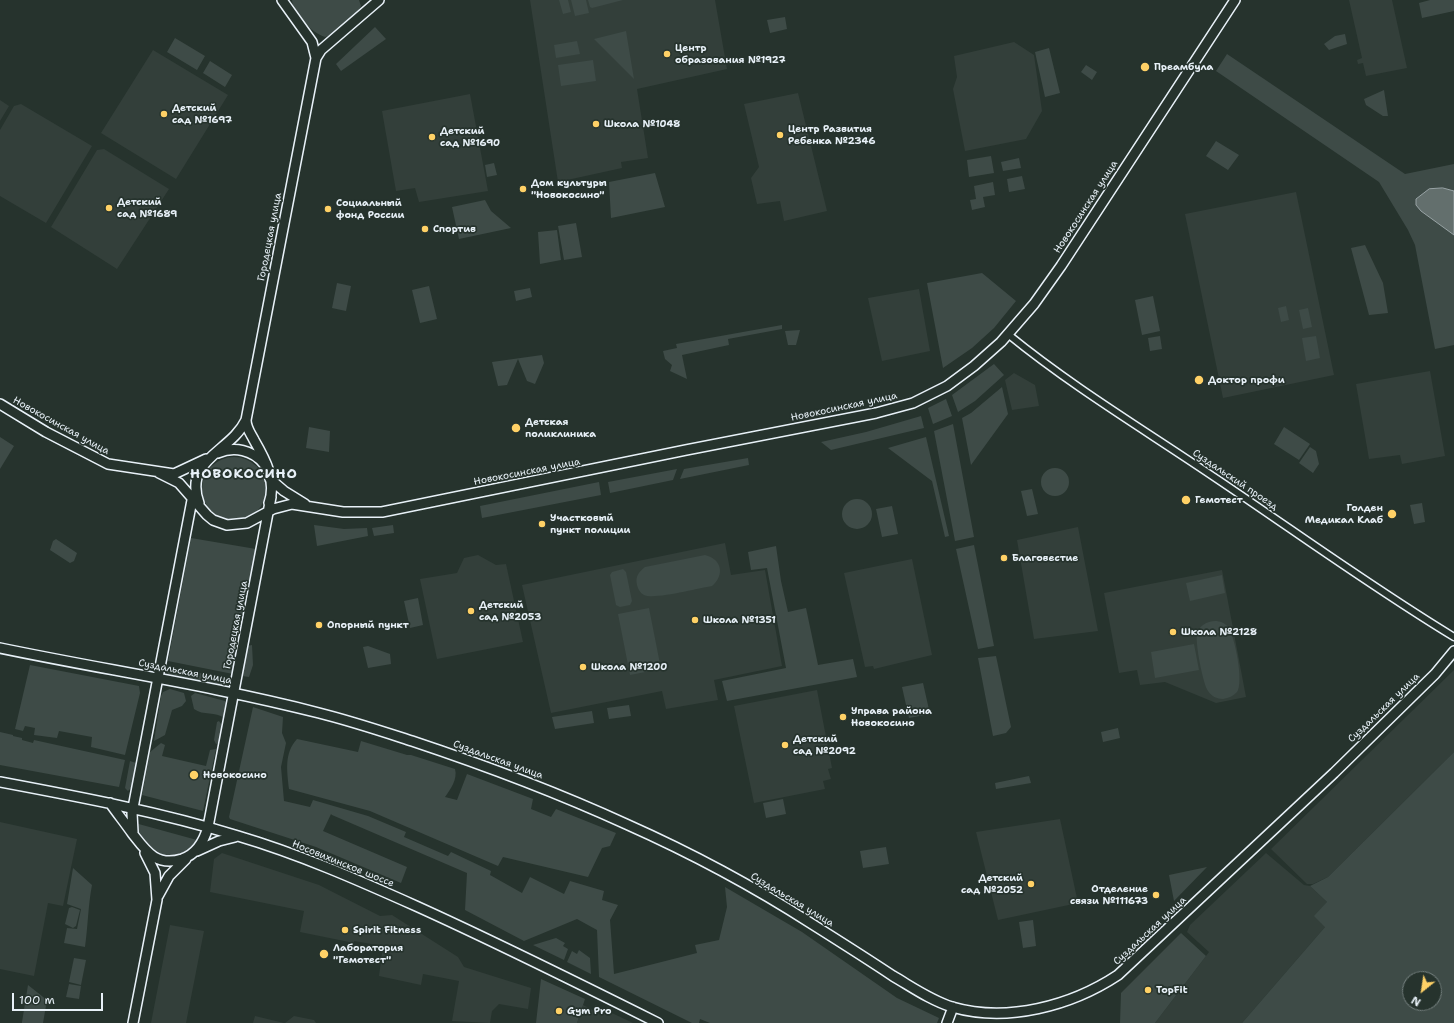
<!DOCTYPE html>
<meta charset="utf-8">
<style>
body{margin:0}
#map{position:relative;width:1454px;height:1023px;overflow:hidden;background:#26332d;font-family:"Shantell Sans",sans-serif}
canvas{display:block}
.north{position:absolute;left:1402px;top:971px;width:40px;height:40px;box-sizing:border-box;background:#26332d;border:1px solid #747f7e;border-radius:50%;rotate:210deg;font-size:11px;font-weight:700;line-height:16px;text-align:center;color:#e8f1f8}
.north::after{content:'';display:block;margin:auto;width:14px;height:18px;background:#ffd166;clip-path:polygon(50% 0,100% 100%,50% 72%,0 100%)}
.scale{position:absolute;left:12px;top:993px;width:91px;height:18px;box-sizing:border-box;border:2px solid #e8f1f8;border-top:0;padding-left:5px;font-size:12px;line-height:14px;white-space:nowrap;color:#e8f1f8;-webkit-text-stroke:3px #26332d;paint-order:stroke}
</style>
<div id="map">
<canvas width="1454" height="1023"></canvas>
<div class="north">N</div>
<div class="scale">100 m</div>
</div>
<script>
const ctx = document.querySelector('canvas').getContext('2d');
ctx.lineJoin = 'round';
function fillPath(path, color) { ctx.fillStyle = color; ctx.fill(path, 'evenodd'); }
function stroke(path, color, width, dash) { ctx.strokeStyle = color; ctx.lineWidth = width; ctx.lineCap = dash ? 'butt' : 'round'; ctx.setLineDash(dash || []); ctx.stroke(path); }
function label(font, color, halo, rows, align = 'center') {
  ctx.font = font + ' "Shantell Sans",sans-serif'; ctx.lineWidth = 3.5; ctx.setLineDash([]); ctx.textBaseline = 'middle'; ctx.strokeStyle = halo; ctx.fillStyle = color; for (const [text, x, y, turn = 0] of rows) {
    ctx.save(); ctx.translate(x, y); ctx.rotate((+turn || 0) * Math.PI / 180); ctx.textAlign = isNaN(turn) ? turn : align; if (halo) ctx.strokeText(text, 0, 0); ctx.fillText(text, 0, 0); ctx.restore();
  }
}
const built = new Path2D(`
 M530,0H715L727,69L637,89L648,158L621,162L622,168L558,182Z
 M1349,0H1392L1407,68L1366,76L1363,63L1358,64L1357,60L1362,58Z
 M1014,42L1034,55L1042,111L1026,139L965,151L953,89L957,77L954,56Z
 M153,50L228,95L176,179L101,133Z
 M798,93L827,211L784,221L780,201L757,204L751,178L759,167L744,104Z
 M470,94L488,191L419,202L415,188L396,191L382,111Z
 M0,100L9,106L0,121Z
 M21,104L92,146L46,223L0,196V130L14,106Z
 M104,149L169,189L117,269L51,227L97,150Z
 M1296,192L1334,375L1223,398L1185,214Z
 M919,289L930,351L882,361L868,298Z
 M1430,371L1445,456L1402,464L1400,455L1369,459L1356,384Z
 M1014,373L1035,385L1039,406L1012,410L1005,380Z
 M1078,527L1098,631L1034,639L1017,540Z
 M725,543L731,575L765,570L782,666L714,680L718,700L666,709L662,691L551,713L522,585Z
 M478,555L496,565L506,564L523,642L437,659L420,579L457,573L464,558Z
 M912,559L932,655L874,669L873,666L865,667L844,573Z
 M1222,570L1246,697L1216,703L1165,682L1140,685L1137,670L1119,673L1104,593Z
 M1454,670V752L1328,877L1313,884H1307L1271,849Z
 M817,690L832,768L828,769L831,779L823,781L825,789L754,803L734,706Z
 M1060,819L1078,903L998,920L976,832Z
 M0,822L77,839L63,906L48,903L34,976L0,969Z
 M222,853L319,885L380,916L392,915L458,957L464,967L531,988L528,1009L499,1004L492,1011L490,1023L452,1021L459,981L423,974L421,985L379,976L383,946L354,941V943L300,932L304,911L210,892L214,859Z
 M1266,853L1304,885L1310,886L1327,902L1325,927L1242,1023H1155L1209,952L1187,932L1190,925Z
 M170,925L204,931L186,1023H151Z
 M583,1005L593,1010L595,1005L633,1023H577Z
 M255,1016L284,1023H253Z
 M294,1016L314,1020L316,1023H285Z`);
const green = new Path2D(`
 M292,0H359L361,6C358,14 333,36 325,37C312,33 293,14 292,0Z
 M559,0H568L571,12L563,14Z
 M571,0H586L589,13L575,16Z
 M588,0H623L592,8L590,7Z
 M1430,0H1454V11L1422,18L1419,3Z
 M785,17L787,29L770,33L767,20Z
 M375,27L386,39L341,71L336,64Z
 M626,31L634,79L594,39Z
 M1345,34L1347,44L1329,50L1324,44L1335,36Z
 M175,38L205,56L197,70L167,52Z
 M577,41L580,54L556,58L554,45Z
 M1049,48L1060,93L1045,97L1035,52Z
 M1227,54L1405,174L1454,164V345L1435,349L1415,245L1408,230L1379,182L1216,71Z
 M593,60L596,81L561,86L558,65Z
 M210,61L232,75L225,87L203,73Z
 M1086,65L1097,72L1092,80L1081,72Z
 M1384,90L1388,116H1383L1366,105L1364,99Z
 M1216,141L1239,155L1228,170L1206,156Z
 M991,156L994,173L969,177L967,160Z
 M1019,158L1021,168L1003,171L1001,162Z
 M494,163L497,175L487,177L485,165Z
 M655,173L665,207L611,218L609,182Z
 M1022,176L1025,189L1009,192L1007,179Z
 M993,182L995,195L983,197L985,207L972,210L970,200L976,199L974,186Z
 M485,200L491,211L511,228L459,239L452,207Z
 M576,223L582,257L564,260L558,226Z
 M557,230L561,260L540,264L538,232Z
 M1365,245L1383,283L1388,313L1369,315L1351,248Z
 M982,273L1016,301L994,328L972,348L943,368L927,283Z
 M337,283L351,286L346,311L332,308Z
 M429,286L437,319L420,323L412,290Z
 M530,288L532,297L516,301L514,291Z
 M1153,296L1160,331L1142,335L1135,300Z
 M1286,306L1289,320L1281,322L1278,308Z
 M1308,308L1312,327L1303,329L1299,310Z
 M782,325V329L728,339L729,345L682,355L687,379L670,371L672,365L665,359L663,351L677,348L676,344Z
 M800,330L796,345H788L785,331Z
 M1160,336L1162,349L1150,351L1148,338Z
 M1316,336L1320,358L1306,361L1302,338Z
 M542,355L544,363L535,384L527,381L518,359L507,385L498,386L492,362Z
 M994,364L1004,375L975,401L958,412L952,395Z
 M1002,387L1008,414L971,465L962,418L971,413Z
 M946,399L952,416L933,424L928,408Z
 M921,416L924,428L831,450L821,442L866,432Z
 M953,424L974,537L955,541L934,431Z
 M309,427L330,431L329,452L306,448Z
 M1284,427L1310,444L1299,460L1274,444Z
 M0,437L14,446L0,469Z
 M926,437L949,536L945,537L932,481L888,448Z
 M1310,447L1316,451L1319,464L1313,473L1299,463Z
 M202 489a32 32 0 1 1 64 0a32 32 0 1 1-64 0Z
 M748,458L749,465L680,479L684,469Z
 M1041 482a14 14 0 1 1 28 0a14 14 0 1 1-28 0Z
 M677,469L673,480L610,493L608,482Z
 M599,482L601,495L482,518L480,506Z
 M1032,489L1038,514L1027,516L1021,491Z
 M842 514a15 15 0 1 1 30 0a15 15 0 1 1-30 0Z
 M1422,503L1425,522L1414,524L1410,505Z
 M892,506L898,534L882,537L876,509Z
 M314,525L344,529L367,528L368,536L317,546Z
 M393,525L394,533L374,536L372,528Z
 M191,538L256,549L233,674L168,661Z
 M56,539L77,553L74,561L70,563L50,550L53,541Z
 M974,545L994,646L978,649L956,549Z
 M776,546L781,581L788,612L806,608L818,665L853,659L857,677L727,701L722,681L786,668L767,568L751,570L748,552Z
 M705,555C722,559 725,575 712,586C699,588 654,600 644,595C640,593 638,589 637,585C635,576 639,572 645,567Z
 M623,569L626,572L632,601L630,605L620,607L616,605L610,575L612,572Z
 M1222,575L1225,593L1190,601L1186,583Z
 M418,598L423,625L410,628L404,601Z
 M649,608L661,669L630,675L618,614Z
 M1215,621C1220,621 1225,623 1228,627C1235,636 1244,683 1237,692C1233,696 1229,698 1223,699C1217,699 1211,696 1208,691C1203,684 1195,643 1197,634C1199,626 1207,621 1215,621Z
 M1194,644L1199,670L1155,678L1151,652Z
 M252,645L253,665L249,677L242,676L247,646Z
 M368,646L390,654L391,664L368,668L363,647Z
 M996,656L1011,727L1006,733L993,736L978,658Z
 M30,665L139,686L140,693L125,755L91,747L92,737L59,731L57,738L34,735L35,728L25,726L23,731L15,729Z
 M166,666L228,679L226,684L223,685L170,675L167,673Z
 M923,683L930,714L909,718L902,687Z
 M170,689L184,693L186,701L182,706L172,710L165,735L154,741L161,696L163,692Z
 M195,693L225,701L226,703L224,718C216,711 203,716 194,709L191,696Z
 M629,705L631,716L609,719L607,708Z
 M253,707L283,717L282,733L286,743L281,767L284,801L310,807L313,800L368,816L406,832L404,837L448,856L451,852L491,871L490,875L522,893L530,877L564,894L570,881L604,891L602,900L618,905L610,920L614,974L697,953L695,945L719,940L727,907L725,887L802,932L897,998L939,1018L937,1023H710L700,1019L699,1023H692L599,977L597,930L577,919L524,941L465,910L467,873L332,815L331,814L323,831L407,867L401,883L316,847L230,819L229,817Z
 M592,711L594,723L555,729L552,717Z
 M219,721L223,727L221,742L216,744L214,740L217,722Z
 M1118,728L1120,738L1103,742L1101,732Z
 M0,732L13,735V736L22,738V740L33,743L34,740L125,760L119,787L0,765Z
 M297,739L358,752L361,741L407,755H411L455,769C458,779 450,790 445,797L457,800L467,774L533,799L531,809L551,817L556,809L616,833L610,846L602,848L588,877L503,857L498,866L370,811L289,789C287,771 284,753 297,739Z
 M161,743L165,745L162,756L206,766L210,750L216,749L203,811L142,795L150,752Z
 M1454,752V1023H1242L1325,927L1314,916L1327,902L1310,886L1328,877ZM1410,979H1434V1003H1410Z
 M130,761L136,763L132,787L128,791L125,788Z
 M1029,776L1031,783L996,789L995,783Z
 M783,799L786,814L766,818L763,803Z
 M135,823L197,840C175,869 142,856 135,823Z
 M886,847L889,864L863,868L860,851Z
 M1207,867L1174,901L1169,875Z
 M73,868L92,885C88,906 88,926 85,947L64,943L67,928L77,929L81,909L67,904Z
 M72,907L80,910L76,926L73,928L65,924L69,908Z
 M1033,920L1036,946L1023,948L1019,922Z
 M1181,933L1206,956L1155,1023H1120L1121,993Z
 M556,938L565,943L563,946L568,949L564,960L533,945Z
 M579,950L590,958L591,974L567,962L572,951L577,954Z
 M74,958L86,960L81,985L69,982Z
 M541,979L585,999L577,1023H536Z
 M69,984L81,986L79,999L66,997Z
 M28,985L47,1000L43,1023H22V1022Z`);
const water = new Path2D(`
 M1443,188L1454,191V235L1421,211L1416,205V199L1429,189Z`);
const street = new Path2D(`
 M1009,335C1074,388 1148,432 1217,479C1296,532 1373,588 1454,637`);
const secondary = new Path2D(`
 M316,58L321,50L379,0
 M0,404L46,432L108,464L174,474L206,459
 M246,420C246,428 251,434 254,440C265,459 277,481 269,503
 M218,453C234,446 253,450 264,464
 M159,473L179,483L207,515L213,520L227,525L247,523L273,509L292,504L343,512H382L686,450L876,413L913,403L947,386L974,366L1001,342L1034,304L1061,266L1235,0
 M270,479L284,491L305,504
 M199,503C183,459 231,452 246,420L316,58L312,42L282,0
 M0,648C106,670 214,686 319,713C351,721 381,731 412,741C484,765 556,792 626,824C689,852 753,886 812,924C839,941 866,958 893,976C912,987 930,1000 952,1007C1007,1023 1071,1006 1118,975L1334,773L1435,674L1454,651
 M0,782C80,797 160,812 238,836C299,854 358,880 416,906C498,943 578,983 658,1023
 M110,803C117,813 125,823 132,833C146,851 156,867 182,859C197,854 204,841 208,827L271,497
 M133,832L132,813L193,495
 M197,851L219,841L235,837
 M158,896L169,876L186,859
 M133,1023L157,900L155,873L145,853
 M947,1023L953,1007`);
const markers = [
 [667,54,4,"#ffd166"],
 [1145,67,5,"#ffd166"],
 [164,114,4,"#ffd166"],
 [596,124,4,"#ffd166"],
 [780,135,4,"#ffd166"],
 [432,137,4,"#ffd166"],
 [523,189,4,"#ffd166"],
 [109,208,4,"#ffd166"],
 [328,209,4,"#ffd166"],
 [425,229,4,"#ffd166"],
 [1199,380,5,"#ffd166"],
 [516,428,5,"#ffd166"],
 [1186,500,5,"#ffd166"],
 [1392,514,5,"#ffd166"],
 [542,524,4,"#ffd166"],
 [1004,558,4,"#ffd166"],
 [471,611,4,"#ffd166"],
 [695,620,4,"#ffd166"],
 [319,625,4,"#ffd166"],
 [1173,632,4,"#ffd166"],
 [583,667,4,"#ffd166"],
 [843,717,4,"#ffd166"],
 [785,745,4,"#ffd166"],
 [194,775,5,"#ffd166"],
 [1031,884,4,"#ffd166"],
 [1156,895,4,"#ffd166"],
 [345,930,4,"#ffd166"],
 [324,954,5,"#ffd166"],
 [1148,990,4,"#ffd166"],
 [559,1011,4,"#ffd166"]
];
const poiNames = [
 ["Центр",675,48],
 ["образования №1927",675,60],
 ["Преамбула",1154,67],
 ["Детский",172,108],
 ["сад №1697",172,120],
 ["Школа №1048",604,124],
 ["Центр Развития",788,129],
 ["Ребенка №2346",788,141],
 ["Детский",440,131],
 ["сад №1690",440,143],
 ["Дом культуры",531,183],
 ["\"Новокосино\"",531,195],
 ["Детский",117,202],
 ["сад №1689",117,214],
 ["Социальный",336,203],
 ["фонд России",336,215],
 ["Спортив",433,229],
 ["Доктор профи",1208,380],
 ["Детская",525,422],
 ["поликлиника",525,434],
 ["Гемотест",1195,500],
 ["Голден",1383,508,"right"],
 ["Медикал Клаб",1383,520,"right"],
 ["Участковый",550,518],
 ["пункт полиции",550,530],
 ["Благовестие",1012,558],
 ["Детский",479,605],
 ["сад №2053",479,617],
 ["Школа №1351",703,620],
 ["Опорный пункт",327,625],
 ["Школа №2128",1181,632],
 ["Школа №1200",591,667],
 ["Управа района",851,711],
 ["Новокосино",851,723],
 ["Детский",793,739],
 ["сад №2092",793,751],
 ["Новокосино",203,775],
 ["Детский",1023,878,"right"],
 ["сад №2052",1023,890,"right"],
 ["Отделение",1148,889,"right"],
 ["связи №111673",1148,901,"right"],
 ["Spirit Fitness",353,930],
 ["Лаборатория",333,948],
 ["\"Гемотест\"",333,960],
 ["TopFit",1156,990],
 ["Gym Pro",567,1011]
];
const streetNames = [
 ["Новокосинская улица",1086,207,-57],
 ["Городецкая улица",270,237,-79],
 ["Новокосинская улица",844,407,-12],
 ["Новокосинская улица",61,426,29],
 ["Новокосинская улица",527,472,-11],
 ["Суздальский проезд",1235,480,34],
 ["Городецкая улица",236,625,-79],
 ["Суздальская улица",185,672,11],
 ["Суздальская улица",1384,708,-44],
 ["Суздальская улица",498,760,20],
 ["Носовихинское шоссе",343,864,22],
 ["Суздальская улица",792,900,31],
 ["Суздальская улица",1150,931,-43]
];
const districtNames = [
 ["НОВОКОСИНО",244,474]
];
fillPath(built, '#333f3a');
fillPath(green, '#3e4b47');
fillPath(water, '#636f6d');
stroke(water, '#98a3a5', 1);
stroke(street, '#e8f1f8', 9);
stroke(secondary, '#e8f1f8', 12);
stroke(street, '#26332d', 6);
stroke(secondary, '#26332d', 9);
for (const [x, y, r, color] of markers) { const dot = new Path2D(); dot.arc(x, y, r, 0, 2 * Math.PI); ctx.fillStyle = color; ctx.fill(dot); stroke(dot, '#26332d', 1.5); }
label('bold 10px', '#e8f1f8', '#26332d', poiNames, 'left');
label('10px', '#e8f1f8', '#26332d', streetNames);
ctx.letterSpacing = '1px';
label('bold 14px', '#e8f1f8', '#26332d', districtNames);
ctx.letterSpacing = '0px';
</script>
